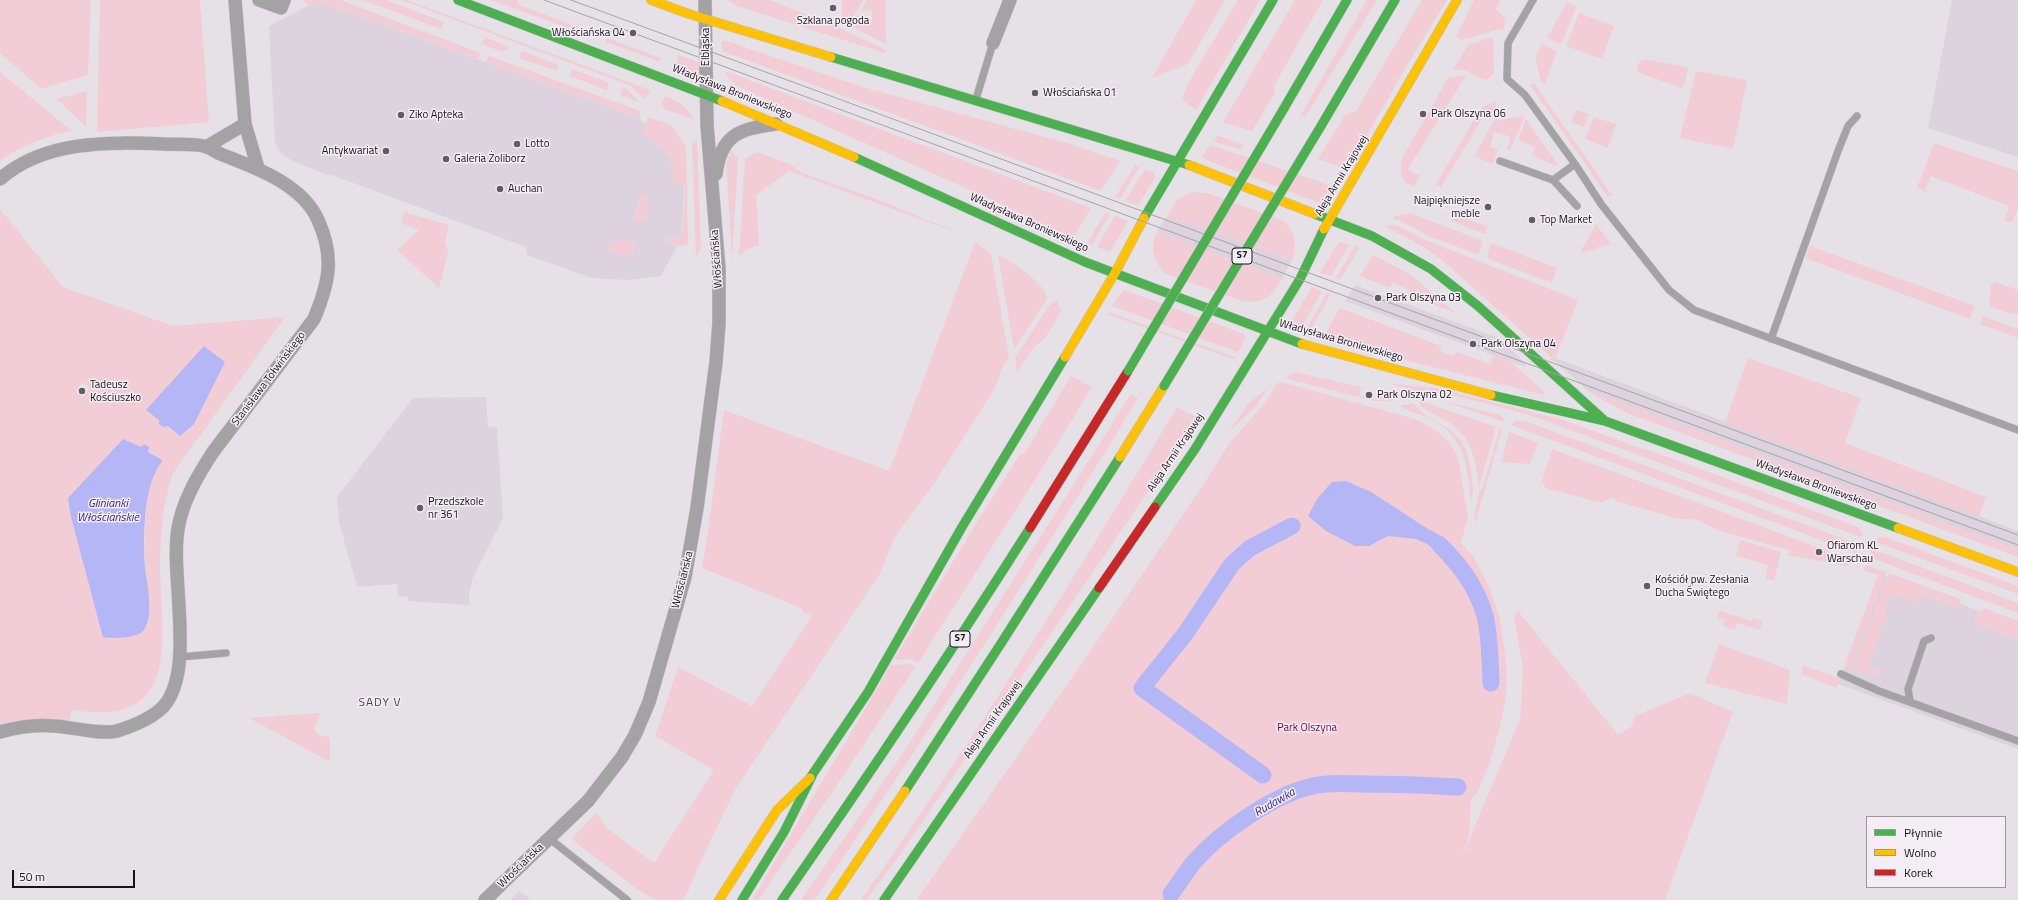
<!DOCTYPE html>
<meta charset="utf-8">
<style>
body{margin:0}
#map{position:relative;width:2018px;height:900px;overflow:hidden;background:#e6e1e7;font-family:"Titillium Web",sans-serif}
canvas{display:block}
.legend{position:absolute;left:1866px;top:816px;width:140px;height:72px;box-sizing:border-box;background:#f5edf6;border:1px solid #9d979e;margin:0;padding:5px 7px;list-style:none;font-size:12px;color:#181519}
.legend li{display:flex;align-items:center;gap:8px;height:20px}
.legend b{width:20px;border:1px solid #9d979e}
.scale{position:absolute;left:12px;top:870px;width:123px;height:18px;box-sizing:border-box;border:2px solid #181519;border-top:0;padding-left:5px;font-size:12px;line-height:14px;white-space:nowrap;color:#181519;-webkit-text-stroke:3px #f5edf6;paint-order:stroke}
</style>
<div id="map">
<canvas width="2018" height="900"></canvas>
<ul class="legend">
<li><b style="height:5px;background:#4caf50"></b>Płynnie</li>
<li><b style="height:5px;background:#ffc107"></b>Wolno</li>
<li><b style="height:5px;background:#c62828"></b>Korek</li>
</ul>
<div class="scale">50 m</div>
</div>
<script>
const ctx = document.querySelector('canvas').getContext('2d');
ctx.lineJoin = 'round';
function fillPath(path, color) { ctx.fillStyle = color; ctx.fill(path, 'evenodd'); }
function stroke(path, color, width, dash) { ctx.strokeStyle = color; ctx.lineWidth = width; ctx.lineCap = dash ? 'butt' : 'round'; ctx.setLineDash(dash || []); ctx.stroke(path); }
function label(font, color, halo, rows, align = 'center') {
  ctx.font = font + ' "Titillium Web",sans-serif'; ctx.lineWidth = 3; ctx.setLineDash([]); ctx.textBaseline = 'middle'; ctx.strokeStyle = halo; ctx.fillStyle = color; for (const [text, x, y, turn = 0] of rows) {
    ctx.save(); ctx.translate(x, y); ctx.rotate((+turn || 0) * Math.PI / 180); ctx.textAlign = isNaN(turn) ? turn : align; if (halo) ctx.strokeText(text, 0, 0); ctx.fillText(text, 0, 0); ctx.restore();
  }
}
const built = new Path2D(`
 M1952,0H2018V157L1928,128Z
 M317,1L640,118L666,152L684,187L682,237L661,276L627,280L592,278L527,255L526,247L329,174V176L287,158L280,152L275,142L269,26Z
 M1167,216L1292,260L1282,279L1157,231Z
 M1355,285L1499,338L1524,362L1526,367L1345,301Z
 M1555,358L2018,531V550L1587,390L1554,361Z
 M486,397L488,427H497L503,518L473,577L469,595V605L408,601V596L398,597L397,584L357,587L339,522L337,497L413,398Z
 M1879,574L2018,625V749L1838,684Z
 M519,891L531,900H510Z`);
const green = new Path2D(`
 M0,0H91L88,75L41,89L0,53Z
 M100,0H200L209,122L97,132Z
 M303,0H340L478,52L480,54L478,59L317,1L315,7L307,4Z
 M363,0H386L444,22L441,29Z
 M402,0H407L650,90L648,95L644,98L629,85Z
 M491,0H518L517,4L588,31L587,35Z
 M727,0H769L840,28L886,50L885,53L737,6Z
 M842,0H863C858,9 854,19 844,22L842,20Z
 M867,0H885L886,44L850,26L857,19H861V24L872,23V10L861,11Z
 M1196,0H1225L1188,64L1152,78Z
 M1238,0H1260L1196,110L1182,100L1187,85Z
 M1295,0H1323L1274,86L1275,93L1252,131L1223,122Z
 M1367,0H1377L1305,117L1300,116Z
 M1422,0H1447L1406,67L1350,165L1343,168L1318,159L1345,115L1356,111Z
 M1474,0H1501L1496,9L1505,19L1504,28L1461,40L1456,37Z
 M1567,2L1576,7L1562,43L1560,44L1547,38Z
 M1579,13L1614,26L1602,59L1566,46Z
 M484,37L510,47L502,52L482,44Z
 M1493,37L1494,73L1487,80C1473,78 1470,68 1455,70L1454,68L1468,45Z
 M607,38L661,58L660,62L606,42Z
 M723,40L863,87L1067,143L1120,161L1101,191L722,51L721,43Z
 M1542,44L1557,51L1545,84L1541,82L1535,57Z
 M522,51L559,65L557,71L519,58Z
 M679,55L701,63V78L675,68Z
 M489,56L640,111V118L485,62Z
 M1644,59L1687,67L1688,69L1684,86L1681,88L1637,72L1639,62Z
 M572,69L609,83L607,90L569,76Z
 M725,71L1091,208L1073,238L981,195L741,88L729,79Z
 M1696,71L1747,80L1733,149L1680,138Z
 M0,72L72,131C42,137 26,144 0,161Z
 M1463,76L1465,77L1408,169L1420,176L1414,187L1406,183L1401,175V160L1448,78Z
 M1534,83L1612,195L1608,197L1530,85Z
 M622,88L627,89L639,102L620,95Z
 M87,91L86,127L57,99Z
 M665,96C678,101 688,107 694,120L664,109L662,103Z
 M1495,101L1496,106L1489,118H1484L1481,121L1441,187L1436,184L1481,108Z
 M1576,110L1589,114L1584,127L1571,122Z
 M1522,116L1524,118L1510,150L1507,149L1511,137L1494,132L1490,147L1498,150L1493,164L1474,156L1494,121Z
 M648,117L671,125L686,147L688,243L685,246L668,245L669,237L682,238L685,186L674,184C674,160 664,143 642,134Z
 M1594,117L1616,124L1608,148L1585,139Z
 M1526,119L1558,165L1556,166L1532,155L1535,147L1518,140Z
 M1217,135L1243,145H1244L1241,149L1214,142Z
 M697,139L701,249L696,256L692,144Z
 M1934,143L2018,171V208L2013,221L2008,222L2004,221L2009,206L1931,176L1925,191L1917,188Z
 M1210,145L1336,187C1332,195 1330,203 1320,203L1206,160L1203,156Z
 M731,150L738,159L732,260L726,162Z
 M757,152L790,164L802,173L874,198L966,236L789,171L756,195L759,245L748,249L739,256L745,159Z
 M1135,165L1139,167L1120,199L1115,197Z
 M1145,169L1155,173V178L1138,205L1125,201Z
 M643,190L647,193C650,200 648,217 643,221L632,220Z
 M1192,192L1207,193L1284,221C1297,234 1297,244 1292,260L1167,216L1177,200Z
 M0,209L63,287L173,326L285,317L173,473C164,501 161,528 160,557C159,632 188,729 72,710L70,720L28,719L0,726ZM82,382L90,388L84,396L76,391ZM160,420L189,429L180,435L168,426L163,427L159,424ZM123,439L161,459C158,466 154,472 152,479C144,506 144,538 145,565C147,587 153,611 143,632L102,634L70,513L68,498Z
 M404,212L449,225L445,241L448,253L439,288L397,250L419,230L401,223Z
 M1106,212L1110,214L1092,245L1087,243Z
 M1410,213L1483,241L1479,253L1476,254L1429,236L1399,220H1393L1394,216Z
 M1115,216L1128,221L1112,249L1108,251L1097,247Z
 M1457,216L1487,226L1485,234L1451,221L1453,217Z
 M1596,224L1611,244L1580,253Z
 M1392,225L1398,226L1425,240L1578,300L1554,361L1550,360L1551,357L1442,260L1423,247L1385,226Z
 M1157,231L1282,279C1272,296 1266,303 1245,302L1166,274C1153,261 1149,249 1157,231Z
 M614,238L624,242L625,239L636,243L631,257L609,250Z
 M975,242L991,254L1009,357L1002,368L996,386L971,426L937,479L895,537L879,575L736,788L698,867L689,890L682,900H655L634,887L574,841V836L596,813L607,828L654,863L714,770L655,736L678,667L752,706L812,616L803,612L801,608L702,568L707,538L724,410L889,471Z
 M1339,242L1349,245L1331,276L1320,273Z
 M1491,243L1557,268L1552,283L1488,259L1487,256Z
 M1355,246L1359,248L1340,280L1336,278Z
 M1810,246L1975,306L1970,319L1805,258Z
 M998,255C1011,260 1044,284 1047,296L1046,301L1014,349Z
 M1373,255L1410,274L1456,313L1408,295L1410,290L1392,283L1390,288L1360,276Z
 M1996,282L2018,290V314H2012L1991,307L1989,302L1991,285Z
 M1312,287L1322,292L1299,332L1288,327Z
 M1124,290L1244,334L1246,338L1238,352L1112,306Z
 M1327,293L1330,295L1308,335L1304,333Z
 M1057,299L1061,312L1059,315L1045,338L1033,348L1017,372L1015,358L1048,307Z
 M1340,308L1441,346L1440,351L1454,356L1456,352L1490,364L1494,355L1509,361L1545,392L1544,395L1322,339Z
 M1108,312L1235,357L1233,359L1107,314Z
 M1983,316L2018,329V338L1980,324Z
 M1748,358L1861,398L1845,443L1986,497L1979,517L1725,422Z
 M1296,372L1361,387L1359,396L1376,399L1378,392L1406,396L1387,401H1375L1284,378Z
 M1071,376L1092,387L1043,467L918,663L912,659L894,660L977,522L1021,453L1024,454Z
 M1281,382L1415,419C1434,428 1450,438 1458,458L1468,517L1461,543L1473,556L1490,588L1500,619L1507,671L1506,695L1500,727L1489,765L1477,793L1471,800L1469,836L1460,861L1520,719L1523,668L1514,616L1518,611L1618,735L1631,727L1635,716L1690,693L1733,712L1665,900H919L918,898L1080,666L1203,485L1230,442L1267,401L1276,384Z
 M1387,383L1436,388L1560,419L1646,450V449L1858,527L1862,532L1863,538L1530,415L1449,394L1434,391L1421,393Z
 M1266,389V391L1255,407L1227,434L1248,404Z
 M1587,390L2018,550V557L1627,413L1599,398Z
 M1131,394L1138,398C1035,568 927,736 814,900H801L904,752Z
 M1440,400L1499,415L1503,417L1504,422Z
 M1421,401L1496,427L1479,487C1474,453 1472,433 1438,416C1431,412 1422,410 1419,402Z
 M1413,403C1438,433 1464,419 1471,471C1472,482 1475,491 1471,501C1466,465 1467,439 1431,419C1421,414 1408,412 1399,406Z
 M1177,407L1196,417L1151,487L1000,708L992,710L989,715L990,722L897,859L866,900H861C973,741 1077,574 1177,407Z
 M1517,420L1530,423L1860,545L1857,553L1511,425Z
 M1500,429L1502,430L1475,524L1474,516L1479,492L1482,489Z
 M1509,432L1538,443L1530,464L1501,462Z
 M1552,449L1817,547V551L1822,552L1823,549L1849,559L1848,566L1787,555L1792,551L1717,530L1698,520L1675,518L1616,501L1612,497L1601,503L1546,488L1542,481Z
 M1885,537L2018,586V594L1875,542L1878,538Z
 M1740,540L1781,552L1774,581L1766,578L1768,565L1736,556Z
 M1872,549L2018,603V613L1869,557Z
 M1866,565L1886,572L1851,669L1844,667L1878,575L1863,570Z
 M1889,573L1960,599L1961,606L1956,608L1922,595L1918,603L1891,594L1884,612L1887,613L1868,665L1879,670L1875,676L1853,670Z
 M1984,608L2018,621V640L1974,624L1978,613Z
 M1720,611L1752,621L1753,618L1762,621L1760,630L1737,623L1735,630L1723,626L1725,620L1717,618Z
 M1719,644L1790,670L1787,704L1705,683Z
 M910,664L915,667L835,788L758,900H752L891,665Z
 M1803,666L1840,678L1836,688L1801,674Z
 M320,713L319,719L315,724V731L321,736L330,737V762L249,718Z`);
const water = new Path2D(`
 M204,346L225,362L194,424L180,436L168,426L163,427L159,424V420L146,410Z
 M123,439L141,447L144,444L149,447L148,452L161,459L162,462C143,483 143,540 145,567C147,585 154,614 144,630C139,638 111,639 103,637L102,634L70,513L68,498Z
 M1346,481L1371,492L1428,529C1441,534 1452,546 1457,559L1454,563L1427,544L1416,539L1388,536L1369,546H1355L1326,531L1308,516L1317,499L1332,482Z`);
const canal = new Path2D(`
 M1439,544C1460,565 1477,587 1485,616C1490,635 1490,662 1491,683
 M1263,775L1142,688L1185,634L1232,564L1250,548L1292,526
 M1171,894C1179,883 1186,872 1194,862C1220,832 1275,794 1313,786C1329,782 1348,784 1364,784C1396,784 1427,785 1458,787`);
const lane = new Path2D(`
 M1533,0L1508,43L1507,79L1525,95L1575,164L1601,204L1669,290L1694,310L2018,430
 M976,99L993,43
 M1500,161L1553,180L1575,164
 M1553,180L1577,206
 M1771,339L1838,151L1848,126L1857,116
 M180,657L226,653
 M1841,674L1879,691L2018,741
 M1910,701L1908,689L1924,641L1931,638
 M550,839L627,900`);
const street = new Path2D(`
 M235,0L245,124L258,168
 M259,0L281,8L284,0
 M993,43L1010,0
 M206,147L245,124
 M716,174C721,134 740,129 776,124
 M0,179C45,140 108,142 164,144C177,145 195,143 207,147C212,149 217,153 223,155C256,168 302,184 318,220C335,257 329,283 314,319L213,452C198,475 182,502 178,529C170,578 196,671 163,707C151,719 133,726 117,731C102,735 71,727 54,726C35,724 18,727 0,732
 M485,900L588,801L622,757L635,735L649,702L685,577L697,508L716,362L719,323V269L707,125L705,0`);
const fast = new Path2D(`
 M458,0L722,101
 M831,57L1189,165
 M1283,110L1347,0
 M1321,126L1395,0
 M854,157L1085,262L1302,344
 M1315,214L1372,236L1431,269L1478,306L1604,420
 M1144,218L1273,0
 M1491,395L1605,421L1898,528
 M1155,507L1195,449L1300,279L1324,229
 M810,778L868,692L962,527L1065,357
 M905,791L1000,645L1120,457
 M742,900L784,832L812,776
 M782,900C867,778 950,654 1030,528
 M884,900L1099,588`);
const slow = new Path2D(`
 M651,0L689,14L831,57
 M722,101L854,157
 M1189,165L1315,214
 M1324,229L1457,0
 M1302,344L1491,395
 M1065,357L1115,273L1144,218
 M1120,457L1164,386
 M1898,528L2018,572
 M719,900L777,810L810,778
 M831,900L905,791`);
const jam = new Path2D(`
 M1030,528L1128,371
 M1099,588L1155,507`);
const tram = new Path2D(`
 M544,0L2018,545
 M571,0L2018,535`);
const fastBridge = new Path2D(`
 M1128,371L1283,110
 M1164,386L1321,126`);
const markers = [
 [833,8,4,"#605c61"],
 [633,33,4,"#605c61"],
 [1035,93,4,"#605c61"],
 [1423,114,4,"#605c61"],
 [401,115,4,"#605c61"],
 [517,144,4,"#605c61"],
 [386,151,4,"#605c61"],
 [446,159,4,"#605c61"],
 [500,189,4,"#605c61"],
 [1488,207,4,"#605c61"],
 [1532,220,4,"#605c61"],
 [1378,298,4,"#605c61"],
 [1473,344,4,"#605c61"],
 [82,391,4,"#605c61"],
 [1369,395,4,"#605c61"],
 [420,508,4,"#605c61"],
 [1819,552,4,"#605c61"],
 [1647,586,4,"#605c61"]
];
const shields = [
 [1242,256,20],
 [960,639,20]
];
const shieldNames = [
 ["S7",1242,256],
 ["S7",960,639]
];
const poiNames = [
 ["Szklana pogoda",833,21,"center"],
 ["Włościańska 04",625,33,"right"],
 ["Włościańska 01",1043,93],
 ["Park Olszyna 06",1431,114],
 ["Ziko Apteka",409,115],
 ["Lotto",525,144],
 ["Antykwariat",378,151,"right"],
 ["Galeria Żoliborz",454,159],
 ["Auchan",508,189],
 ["Najpiękniejsze",1480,201,"right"],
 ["meble",1480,214,"right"],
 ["Top Market",1540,220],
 ["Park Olszyna 03",1386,298],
 ["Park Olszyna 04",1481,344],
 ["Tadeusz",90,385],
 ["Kościuszko",90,398],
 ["Park Olszyna 02",1377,395],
 ["Przedszkole",428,502],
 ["nr 361",428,515],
 ["Ofiarom KL",1827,546],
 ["Warschau",1827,559],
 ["Kościół pw. Zesłania",1655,580],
 ["Ducha Świętego",1655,593]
];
const streetNames = [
 ["Elbląska",706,47,-90],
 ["Władysława Broniewskiego",732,92,22],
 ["Aleja Armii Krajowej",1342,176,-59],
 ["Władysława Broniewskiego",1029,223,24],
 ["Włościańska",717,259,-94],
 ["Władysława Broniewskiego",1341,341,16],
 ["Stanisława Tołwińskiego",269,379,-53],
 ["Aleja Armii Krajowej",1176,453,-56],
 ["Władysława Broniewskiego",1816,485,20],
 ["Włościańska",683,580,-76],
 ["Aleja Armii Krajowej",993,720,-55],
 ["Włościańska",521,866,-44]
];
const parkNames = [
 ["Park Olszyna",1307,728]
];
const waterNames = [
 ["Glinianki",108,504],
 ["Włościańskie",108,518],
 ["Rudawka",1275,803,-30]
];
const neighbourhoodNames = [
 ["SADY V",380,703]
];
fillPath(built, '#ddd3de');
fillPath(green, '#f2cdd6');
fillPath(water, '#b4b6f5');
stroke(canal, '#b4b6f5', 17);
stroke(lane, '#c0bdc1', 8);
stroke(street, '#c0bdc1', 14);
stroke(fast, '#c0bdc1', 10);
stroke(slow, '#c0bdc1', 10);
stroke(jam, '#c0bdc1', 10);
stroke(lane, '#a5a2a5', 7);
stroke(street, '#a5a2a5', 13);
stroke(fast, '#4caf50', 9);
stroke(slow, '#ffc107', 9);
stroke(jam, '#c62828', 9);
stroke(tram, '#a6a3a6', 1);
stroke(fastBridge, '#c0bdc1', 10, []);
stroke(fastBridge, '#4caf50', 9);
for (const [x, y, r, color] of markers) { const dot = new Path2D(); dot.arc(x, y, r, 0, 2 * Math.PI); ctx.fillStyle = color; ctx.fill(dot); stroke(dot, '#f5edf6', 1.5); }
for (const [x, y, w] of shields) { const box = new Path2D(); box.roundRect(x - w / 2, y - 8, w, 16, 3); ctx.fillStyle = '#f5edf6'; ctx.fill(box); stroke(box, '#181519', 1); }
label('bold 10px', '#181519', null, shieldNames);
label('11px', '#181519', '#f5edf6', poiNames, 'left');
label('11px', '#181519', '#f5edf6', streetNames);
label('11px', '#88083d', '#f5edf6', parkNames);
label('italic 12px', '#35298e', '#f5edf6', waterNames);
ctx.letterSpacing = '1px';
label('12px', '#4b444c', '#f5edf6', neighbourhoodNames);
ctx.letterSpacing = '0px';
</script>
